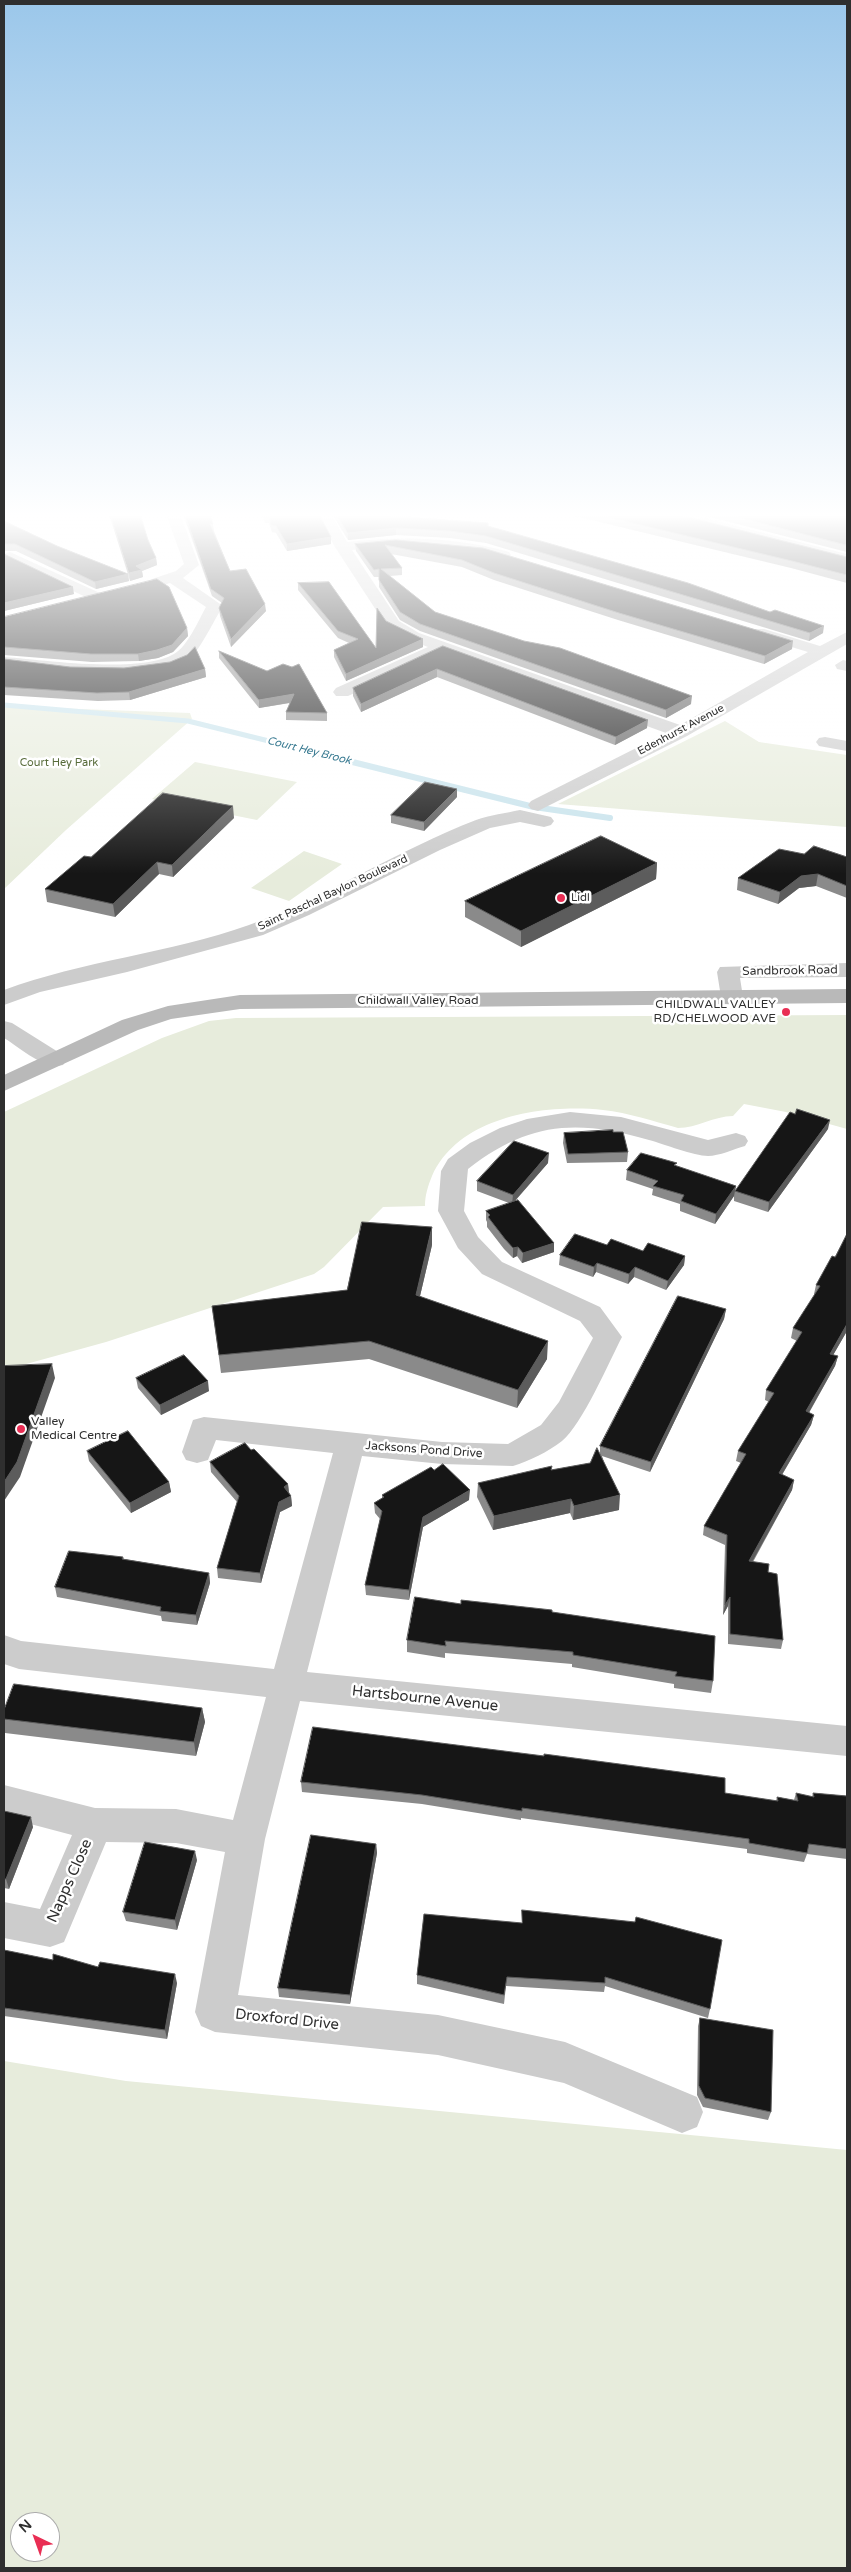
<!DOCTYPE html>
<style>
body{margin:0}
#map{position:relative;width:851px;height:2572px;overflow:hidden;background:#fff;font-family:"Varela Round",sans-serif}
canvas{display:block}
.frame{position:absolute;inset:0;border:5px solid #2f2f2f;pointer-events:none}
.north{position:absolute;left:10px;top:2512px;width:50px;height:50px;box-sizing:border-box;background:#fff;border:1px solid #acacac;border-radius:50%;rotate:318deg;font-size:14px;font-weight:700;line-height:20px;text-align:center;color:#2f2f2f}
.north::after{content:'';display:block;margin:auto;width:18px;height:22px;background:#e92e54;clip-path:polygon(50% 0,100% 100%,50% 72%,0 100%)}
</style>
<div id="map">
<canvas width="851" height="2572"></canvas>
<div class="frame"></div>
<div class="north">N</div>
</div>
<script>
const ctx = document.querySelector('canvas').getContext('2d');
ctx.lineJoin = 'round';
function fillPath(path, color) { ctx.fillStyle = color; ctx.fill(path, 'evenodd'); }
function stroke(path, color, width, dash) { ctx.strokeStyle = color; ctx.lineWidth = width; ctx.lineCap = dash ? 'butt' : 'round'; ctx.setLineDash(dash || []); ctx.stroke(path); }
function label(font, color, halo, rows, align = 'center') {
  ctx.font = font + ' "Varela Round",sans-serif'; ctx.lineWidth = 5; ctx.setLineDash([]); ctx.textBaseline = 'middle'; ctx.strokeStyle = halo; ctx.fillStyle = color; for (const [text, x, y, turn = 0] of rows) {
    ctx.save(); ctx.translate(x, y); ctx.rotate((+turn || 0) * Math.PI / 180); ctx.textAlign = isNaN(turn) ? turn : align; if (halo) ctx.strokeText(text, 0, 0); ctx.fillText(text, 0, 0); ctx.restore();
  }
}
const green = new Path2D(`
 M4,703L52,708L190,713L192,719L66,830L4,889Z
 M725,721L759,742L847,755V827L558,804Z
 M195,762L297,782L257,820L152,799Z
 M304,851L342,864L289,901L251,888Z
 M847,1015V1129L786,1112L744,1104L733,1116C714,1116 697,1128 678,1128C653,1121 629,1113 603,1110C544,1104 459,1116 432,1176C428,1186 425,1195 425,1206L383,1207L324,1267L314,1274L106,1342L19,1366L4,1373V1112L162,1038L209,1021L236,1018Z
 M4,2061L126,2081L847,2150V2568H4ZM20,2522H50V2552H20Z`);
const streamFar1 = new Path2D(`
 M4,705L188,721L293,747`);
const stream = new Path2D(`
 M288,746L534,807L610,818`);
const street = new Path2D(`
 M166,514H180L199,565L183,578L223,606C214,620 200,651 187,661C151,685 47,670 4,667V657C45,660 140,674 174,654C188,646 198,621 206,607L170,583L157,587L149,582L152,579L176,571L184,564Z
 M317,514H331L347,542C402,536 455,537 509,552L511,555L504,559C453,547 404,545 352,550L399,621L419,633L680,725L808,652L752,635L750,632L752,629H764L820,646L847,632V644L687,736L538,811L531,809L528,805L531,801L666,733L443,652L348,696H336L333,692L336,688L428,647L407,639L387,627L335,547Z
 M664,514H689L847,554V562L666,517Z
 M10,552L100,593L103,596L95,601L90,599L5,559L4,554Z
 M843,660L847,661V671L837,669L835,665Z
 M825,737L847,741V751L819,746L816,742L819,738Z
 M520,810L551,817L554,821L551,825L544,827L520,822L490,828L440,850L309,915L263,935L127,972L40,992L4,1005V990C82,961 170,953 249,925C327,897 398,850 476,820C490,815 506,813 520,810Z
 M847,963V977L740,978L743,997L740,1002L732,1004L724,1002L721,997L717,972L720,967Z
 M4,1021L12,1023L63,1055L67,1060L63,1065C43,1070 21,1048 4,1038Z
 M570,1112L621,1117L708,1140L736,1133L745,1136L748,1141L745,1146C734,1149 719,1156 708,1156C694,1156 664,1144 649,1140C577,1119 528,1122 468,1169L464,1211L478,1237L502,1262L600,1307L622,1337C609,1362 582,1425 562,1441C548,1452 529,1461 513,1466L442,1464L362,1456L307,1672L847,1726V1756L300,1701L265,1839L238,1995L438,2015L565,2042L697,2097L703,2112L697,2127L682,2133L564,2083L438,2055L215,2032L201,2026L195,2012L225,1852L176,1843L106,1842L64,1942L50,1947L4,1938V1902L40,1909L72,1835L4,1817V1785L95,1808L176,1809L233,1820L266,1697L19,1669L4,1664V1635L21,1641L274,1669L333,1453L216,1440L208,1460L197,1463L186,1460L182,1452L193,1420L204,1417L442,1442L508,1444L541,1425L559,1402L593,1338L580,1321L482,1274L458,1248L438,1211L441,1171L448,1159L470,1143L500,1128L527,1119Z`);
const secondary = new Path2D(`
 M847,989V1003L240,1009L171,1019L138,1030L4,1091V1075L122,1020L168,1006L240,995Z`);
const wall = new Path2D(`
 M109,514H140L148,540L156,558L157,565L142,571L143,577L130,581Z
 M183,514H210L213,524L214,531L230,571L266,611L231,647L220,616L219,608L222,603L212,596Z
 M262,514H319L331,537V544L287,551L276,533L272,532L269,523H265Z
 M332,514H379L380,515L488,523V527L823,633L809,641L486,543L450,538L396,535L348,540Z
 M566,514H676L847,557V583L791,568Z
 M698,514H847V552Z
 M4,521L57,546L128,574L129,581L96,589L16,551H5V554L74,594L4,611Z
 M396,540L792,649L764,664L618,620L494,580L462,567L391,554L402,568V575L390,576L435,612L691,704L666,718L420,631L400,620L379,587V577H374L356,551L355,544Z
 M298,583L376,648L386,621L423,639V647L346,681L334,657V650L349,643L338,638L298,590Z
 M4,617L187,628L188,636L173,652L158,658L139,661L92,662L4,655V658Z
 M443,646L647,728L615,745L437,677L361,712L353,696V688Z
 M219,651L327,713V721L286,720V712L290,703L259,708L219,658Z
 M4,659L70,667L205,669L206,677L130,700L98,701L4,695Z
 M457,797L424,831L391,823V815Z
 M234,818L173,877L159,874L115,917L47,902L45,889L91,857Z
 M804,854L847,857V898L816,886L799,888L778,904L737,890L738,878Z
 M657,863L656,879L521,947L465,917V901Z
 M828,1129L768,1212L734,1201V1196L715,1224L680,1211V1204L652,1195L653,1189L626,1180L627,1170L676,1166L736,1186L735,1190Z
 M613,1132L628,1152L627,1162L567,1163L563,1143L564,1133Z
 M548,1163L515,1201L554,1243V1252L522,1263L517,1256L513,1258L504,1249L487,1227V1222L486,1220V1211L509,1203L477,1191V1181Z
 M847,1234V1331L833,1355L838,1356L835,1366L809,1413L814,1415L811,1425L782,1475L794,1480L792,1490L753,1562L768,1572L783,1640L781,1649L728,1644V1606L723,1615L725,1545L703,1535L704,1526L741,1463L736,1461L738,1451L769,1402L765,1400L766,1390L797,1341L791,1338L793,1328L815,1295L814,1294L816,1285L835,1257Z
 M432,1245L420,1296L547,1359L517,1408L369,1359L221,1373L212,1306L347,1290Z
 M607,1245L643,1251L685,1256L684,1265L666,1290L634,1277L628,1284L596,1272L593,1277L559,1265L560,1255Z
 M726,1309L724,1319L650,1472L602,1456L619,1510L573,1520L570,1513L493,1530L477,1497L478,1483L551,1470L590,1463L600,1453V1446Z
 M136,1378L209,1391L161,1415L138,1388Z
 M251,1450L288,1484L289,1492L291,1496L292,1506L280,1512L261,1583L218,1578L217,1568L237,1502L211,1472L210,1462Z
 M87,1451L169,1482L171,1492L131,1513L89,1461Z
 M434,1470L469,1500L423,1527L409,1600L366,1595L365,1585L380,1519L375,1513L374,1503L382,1498V1495Z
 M123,1557L124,1559L209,1573L210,1583L197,1625L162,1621L161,1616L57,1597L55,1587Z
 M552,1612L713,1681L711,1693L674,1688V1684L572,1667V1664L445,1653V1658L407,1652V1640Z
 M202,1708L205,1722L196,1756L5,1733L4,1730V1710Z
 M301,1782L725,1793L776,1801L777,1797L794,1800L796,1793L812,1797L813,1793L847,1796V1859L807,1854L804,1862L747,1853V1849L521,1818V1820L422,1804L302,1792Z
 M4,1811L33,1827L9,1889L4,1888Z
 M376,1844L377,1853L350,2004L279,1997L278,1988Z
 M197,1860L177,1930L126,1921L123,1912Z
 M424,1914L710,2009L708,2018L605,1986L604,1992L506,1986L504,2004L417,1984V1975Z
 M4,1950L53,1960L98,1967L177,1983L167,2039L4,2016Z
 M700,2018L771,2112L768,2120L703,2107L697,2095L698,2026Z`);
const shadedWall = new Path2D(`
 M396,528V535L348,540V533Z
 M331,537V544L287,551V544Z
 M156,558L157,565L142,571L143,577L130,581L129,573L136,566Z
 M128,574L129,581L96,589L95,582Z
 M73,587L74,594L4,611V603Z
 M265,604L266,611L231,647V639Z
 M824,626L823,633L809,641L810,633Z
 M187,628L188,636L173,652L158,658L139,661L138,654Z
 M423,639V647L346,681V674Z
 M793,641L792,649L764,664L765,656Z
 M205,669L206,677L130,700L129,692Z
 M437,669V677L361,712V704Z
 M294,694V702L259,708V700Z
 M692,696L691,704L666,718V710Z
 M648,720L647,728L615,745L616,737Z
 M457,789V797L424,831V822Z
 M233,806L234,818L173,877L172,865Z
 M157,862L159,874L115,917L113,904Z
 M657,863L656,879L521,947V931Z
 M818,874L816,886L799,888L778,904L780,892L801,876Z
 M830,1120L828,1129L768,1212L769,1202Z
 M549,1153L548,1163L512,1204L513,1195Z
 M736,1186L734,1196L715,1224L716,1214Z
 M432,1227V1245L416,1313V1295Z
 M554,1243V1252L522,1263L523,1253Z
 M518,1247L517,1256L513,1258V1248Z
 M685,1256L684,1265L666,1290L668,1281Z
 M597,1263L596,1272L593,1277L594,1267Z
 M635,1267L634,1277L628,1284L629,1274Z
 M726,1309L724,1319L650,1472L651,1462Z
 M847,1324V1331L828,1364L830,1354Z
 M548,1341L547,1359L517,1408L518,1390Z
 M838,1356L835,1366L804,1421L806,1411Z
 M52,1364L55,1378L20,1477L4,1501V1482Z
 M208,1381L209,1391L161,1415L160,1405Z
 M814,1415L811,1425L777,1483L779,1473Z
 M794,1480L792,1490L747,1571L749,1561Z
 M169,1482L171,1492L131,1513L130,1503Z
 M288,1484L289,1494L284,1487Z
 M470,1490L469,1500L423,1527L409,1600V1590L423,1517Z
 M620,1495L619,1510L573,1520L574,1506Z
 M291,1496L292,1506L280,1512L261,1583L260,1573L279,1502Z
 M571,1499L570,1513L493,1530L494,1516Z
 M209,1573L210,1583L197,1625L196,1615Z
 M730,1597L728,1606L723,1615L725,1605Z
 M202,1708L205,1722L196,1756L194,1742Z
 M31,1817L33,1827L9,1889L6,1879Z
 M376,1844L377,1853L350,2004V1995Z
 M195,1851L197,1860L177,1930L175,1920Z
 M175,1974L177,1983L167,2039L165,2030Z`);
const building = new Path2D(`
 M110,514H140L148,540L156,558L136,566L142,570L129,573Z
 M185,514H210L213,524H210L230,571L246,569L265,604L231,639L219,608L224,598L211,589Z
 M264,514H319L331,537L287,544L276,526L271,525L269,516H265Z
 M336,514H379L380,515L488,523V526L688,583L770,612L775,610L824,626L810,633L486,536L450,531L396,528L348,533Z
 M595,514H676L847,557V575L792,561Z
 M726,514H847V545Z
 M4,521L57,546L128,574L95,582L15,544H4V545Z
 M396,540L483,548L793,641L765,656L619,613L494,573L462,560L385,545L402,568L381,569L435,612L524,641L560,648L692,696L666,710L420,624L400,612L379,580V569L374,570L355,544Z
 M4,554L73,587L4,603Z
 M157,579L169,587L187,628L172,645L157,650L138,654H91L4,647V617Z
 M329,582L376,648L377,608L386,621L423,639L346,674L334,650L358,639L338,631L298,583Z
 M443,646L648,720L616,737L437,669L361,704L353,688Z
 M195,647L205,669L129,692L97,693L4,687V659L70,667L124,668L170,662L187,655Z
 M219,651L267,671L283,664L292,667L299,664L327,713L286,712L294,694L259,700Z
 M425,782L457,789L424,822L391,815Z
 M163,793L233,806L172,865L157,862L113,904L45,889L84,856L91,857Z
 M601,836L657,863L521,931L465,901Z
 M814,846L847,857V886L818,874L801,876L780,892L738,878L779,849L804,854Z
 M797,1109L830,1120L769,1202L735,1191L790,1112L795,1114Z
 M613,1130V1132H623L628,1152L568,1154L564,1133Z
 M514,1141L549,1153L513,1195L477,1181Z
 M641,1153L677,1163L674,1165L736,1186L716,1214L681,1201L684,1195L653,1186L658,1181L627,1170Z
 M518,1200L554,1243L523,1253L518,1247L513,1248L505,1239L488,1217L490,1215L486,1211Z
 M362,1222L432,1227L416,1295L548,1341L518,1390L369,1341L219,1355L212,1306L347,1290Z
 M575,1234L607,1245L611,1239L643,1251L648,1243L685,1256L668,1281L635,1267L629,1274L597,1263L594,1267L560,1255Z
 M847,1234V1324L830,1354L838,1356L806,1411L814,1415L779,1473L794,1480L749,1561L769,1564L768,1572L777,1574L783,1640L730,1634V1597L725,1605L727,1535L704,1526L746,1454L738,1451L774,1393L766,1390L802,1332L793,1328L820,1286L816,1285L832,1256L835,1257Z
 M678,1296L726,1309L651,1462L600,1446Z
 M184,1355L208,1381L160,1405L136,1378Z
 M52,1364L17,1462L4,1482V1366Z
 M128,1431L169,1482L130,1503L87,1451Z
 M245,1443L251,1450L254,1449L288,1484L284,1487L291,1496L279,1502L260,1573L217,1568L239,1496L210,1462Z
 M597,1448L620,1495L574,1506L571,1499L494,1516L478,1483L552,1466L551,1470L590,1463Z
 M443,1464L470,1490L423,1517L409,1590L365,1585L382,1511L374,1503L384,1497L382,1495L431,1467L434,1470Z
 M69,1551L123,1557L122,1559L209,1573L196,1615L160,1611L161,1607L55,1587Z
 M415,1597L461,1604V1600L552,1610V1612L715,1636L713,1681L675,1676L677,1672L573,1655V1652L445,1641L446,1646L407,1640Z
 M14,1684L202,1708L194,1742L4,1719V1710Z
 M313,1727L544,1756V1754L725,1778V1793L778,1801L777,1797L798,1801L796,1793L814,1797L813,1793L847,1796V1849L809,1844L807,1853L749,1843V1839L522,1808V1811L422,1795L301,1782Z
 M4,1811L31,1817L6,1879H4Z
 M311,1835L376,1844L350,1995L278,1988Z
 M145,1842L195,1851L175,1920L123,1912Z
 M522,1910L635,1922L636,1917L722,1940L710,2009L605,1977V1983L507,1977L504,1995L417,1975L424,1914L522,1923Z
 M4,1950L53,1960V1954L98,1967L100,1962L175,1974L165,2030L4,2008Z
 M700,2018L773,2030L771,2112L705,2098L699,2086Z`);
const markers = [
 [561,898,5,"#e92e54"],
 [786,1012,5,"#e92e54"],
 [21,1429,5,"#e92e54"]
];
const farStreetnames = [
 ["Edenhurst Avenue",681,730,-28],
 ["Saint Paschal Baylon Boulevard",333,893,-25]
];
const farWaternames = [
 ["Court Hey Brook",309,751,14]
];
const farParknames = [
 ["Court Hey Park",59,763]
];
const farPoinames = [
 ["Lidl",571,898]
];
const streetNames = [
 ["Sandbrook Road",790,971,-1],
 ["Childwall Valley Road",418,1001],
 ["Jacksons Pond Drive",424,1450,4]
];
const poiNames = [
 ["CHILDWALL VALLEY",776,1005],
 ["RD/CHELWOOD AVE",776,1019],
 ["Valley",31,1422,"left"],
 ["Medical Centre",31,1436,"left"]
];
const nearStreetnames = [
 ["Hartsbourne Avenue",425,1699,6],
 ["Napps Close",70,1881,-66],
 ["Droxford Drive",287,2020,6]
];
fillPath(green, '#e7ecdc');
stroke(streamFar1, '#c8e3ec', 5);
stroke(stream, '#c8e3ec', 6);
fillPath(street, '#ccc');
fillPath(secondary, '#b9b9b9');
fillPath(wall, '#8a8a8a');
fillPath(shadedWall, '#5c5c5c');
fillPath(building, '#161616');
stroke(building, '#5c5c5c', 1);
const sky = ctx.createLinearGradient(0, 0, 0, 874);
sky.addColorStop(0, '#9bc7ea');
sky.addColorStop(0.59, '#fff');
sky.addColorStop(1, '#ffffff00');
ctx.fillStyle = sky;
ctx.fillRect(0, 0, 851, 874);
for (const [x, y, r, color] of markers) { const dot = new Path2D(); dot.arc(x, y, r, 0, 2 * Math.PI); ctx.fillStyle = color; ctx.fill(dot); stroke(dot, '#fff', 2); }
label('11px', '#2f2f2f', '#fff', farStreetnames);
label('italic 11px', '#3b7c93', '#fff', farWaternames);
label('11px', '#586c3b', '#fff', farParknames);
label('11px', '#2f2f2f', '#fff', farPoinames, 'left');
label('12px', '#2f2f2f', '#fff', streetNames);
label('12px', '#2f2f2f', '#fff', poiNames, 'right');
label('15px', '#2f2f2f', '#fff', nearStreetnames);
</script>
